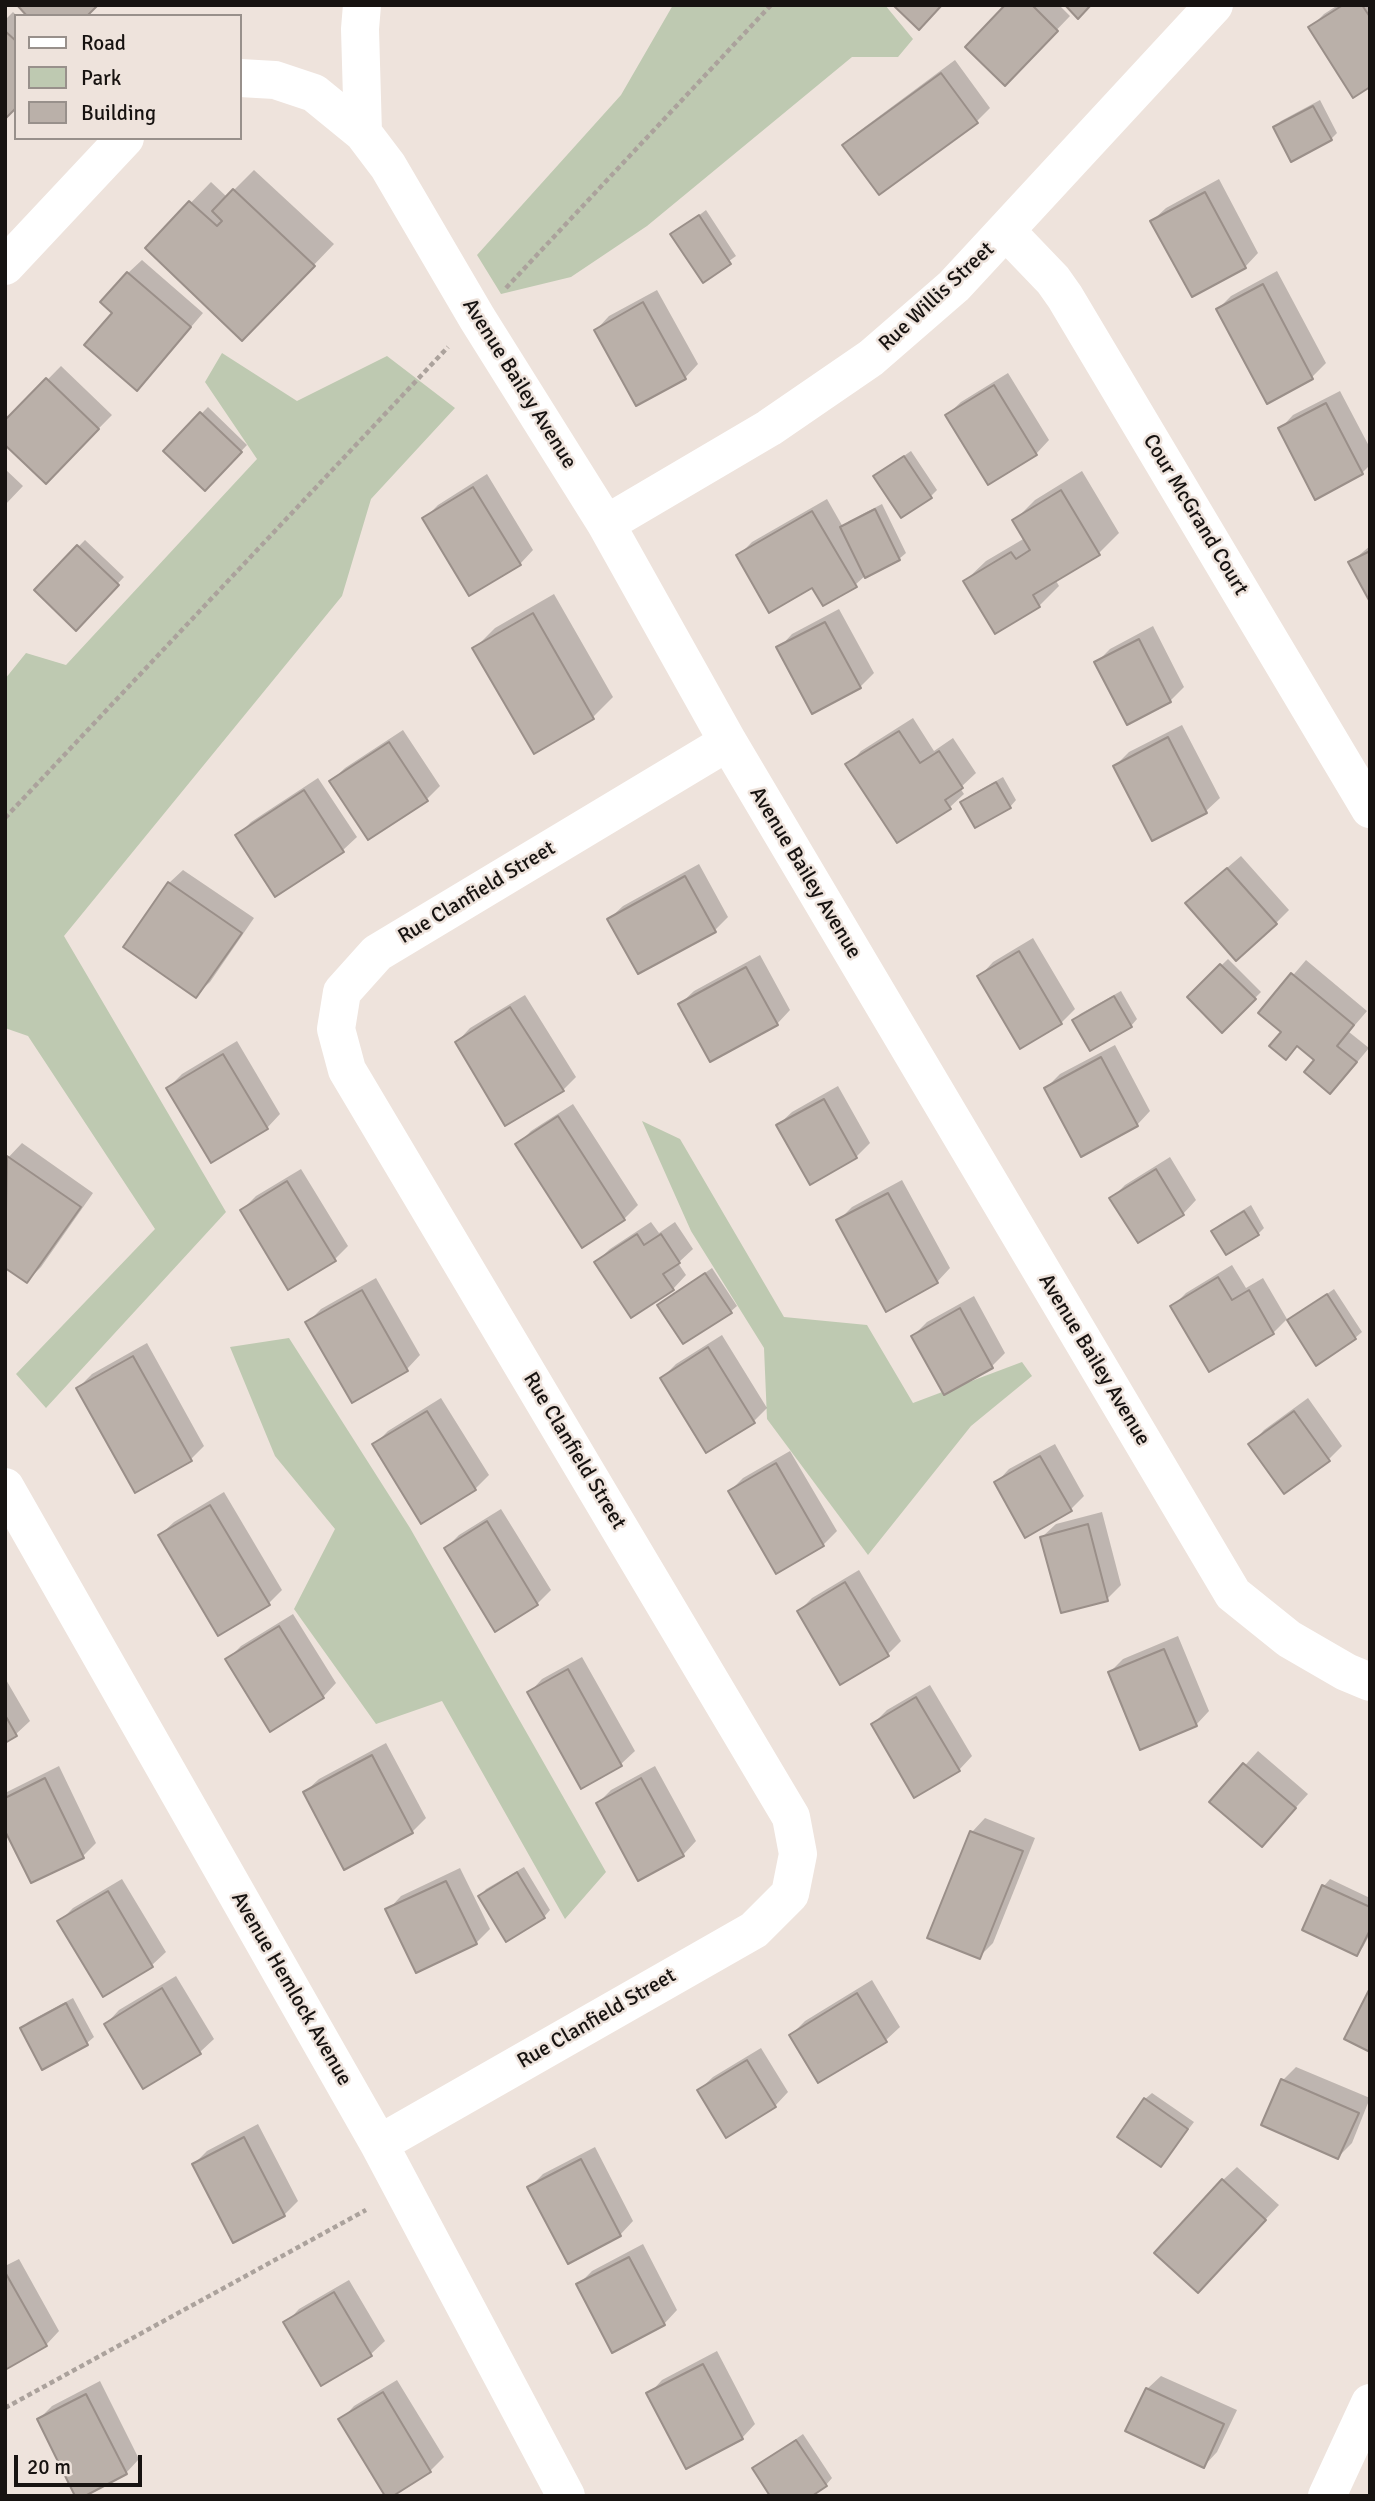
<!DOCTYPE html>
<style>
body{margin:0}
#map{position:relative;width:1375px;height:2501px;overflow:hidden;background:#eee3dc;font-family:Signika,sans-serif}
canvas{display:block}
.frame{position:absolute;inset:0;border:7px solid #171311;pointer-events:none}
.legend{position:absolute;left:14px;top:14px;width:228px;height:126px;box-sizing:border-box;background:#eee3dc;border:2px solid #98908b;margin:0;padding:9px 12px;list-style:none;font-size:21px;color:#171311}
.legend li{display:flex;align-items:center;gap:14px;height:35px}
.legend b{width:35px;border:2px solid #98908b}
.scale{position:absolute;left:14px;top:2455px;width:128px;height:32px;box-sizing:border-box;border:4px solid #171311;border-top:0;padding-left:9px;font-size:21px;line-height:24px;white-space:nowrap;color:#171311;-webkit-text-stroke:5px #eee3dc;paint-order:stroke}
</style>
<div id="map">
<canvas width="1375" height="2501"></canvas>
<div class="frame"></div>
<ul class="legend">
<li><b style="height:9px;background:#fff"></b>Road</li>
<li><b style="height:19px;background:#bec9b1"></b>Park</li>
<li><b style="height:19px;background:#bab0a9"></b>Building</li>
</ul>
<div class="scale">20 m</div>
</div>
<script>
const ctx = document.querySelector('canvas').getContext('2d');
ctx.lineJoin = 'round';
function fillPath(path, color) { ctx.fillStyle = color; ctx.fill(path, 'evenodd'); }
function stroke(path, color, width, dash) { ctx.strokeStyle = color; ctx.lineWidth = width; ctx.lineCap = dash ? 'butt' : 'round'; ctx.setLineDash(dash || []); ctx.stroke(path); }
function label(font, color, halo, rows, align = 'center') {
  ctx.font = font + ' Signika,sans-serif'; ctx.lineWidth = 5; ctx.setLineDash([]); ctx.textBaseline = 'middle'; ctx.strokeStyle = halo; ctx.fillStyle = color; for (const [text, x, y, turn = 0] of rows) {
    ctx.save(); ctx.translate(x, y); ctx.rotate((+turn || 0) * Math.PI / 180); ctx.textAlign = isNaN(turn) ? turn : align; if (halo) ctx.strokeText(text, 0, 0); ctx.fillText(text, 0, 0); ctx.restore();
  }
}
const green = new Path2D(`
 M673,5H885L913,39L898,57H852L647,226L571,277L501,294L477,255L621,95Z
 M222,353L297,401L387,356L455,408L371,499L342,596L64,936L226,1212L46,1408L16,1374L155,1229L28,1036L5,1028V679L26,653L66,665L257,459L205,382Z
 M642,1121L680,1139L784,1317L867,1325L913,1403L1022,1362L1032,1376L971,1426L868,1555L767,1419L764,1348L691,1231Z
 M289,1338L410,1528L606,1872L565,1919L442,1701L376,1724L294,1609L335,1529L275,1456L230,1347Z`);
const shadow = new Path2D(`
 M1008,5H1059L1070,16L1005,84Z
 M1338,5H1370V85L1311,27L1324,14Z
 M13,12L17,16L16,106L5,117V20Z
 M955,60L990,108L977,121L844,145L858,132Z
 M1320,100L1337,133L1331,139L1275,127L1281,121Z
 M254,170L334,244L262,319L147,248L211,182L227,197Z
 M1219,179L1258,253L1245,267L1152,221L1166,208Z
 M706,210L736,256L703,280L673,235Z
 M142,260L203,313L150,375L115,312L128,273Z
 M1277,271L1326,363L1312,377L1267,402L1218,309L1231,296Z
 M657,290L698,364L685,378L596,330L609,316Z
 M61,366L112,415L46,482L5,423Z
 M1008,373L1049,440L1036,454L947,415L961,402Z
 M1340,391L1370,448V465L1362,473L1280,429L1293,415Z
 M208,407L247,445L205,489L165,451Z
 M911,451L937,490L930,497L875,476Z
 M5,469L23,486L5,505Z
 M1082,471L1119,533L1099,553L1055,579L1059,586L1039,606L965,581L986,561L1025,538L1015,520L1035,500Z
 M487,474L533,550L520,564L424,519L438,505Z
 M827,499L843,527L849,521L882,504L906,553L899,559L866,575L855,585L813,586L738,556L752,542Z
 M85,540L124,577L76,628L36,590Z
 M1370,546V599L1351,562Z
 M554,594L613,697L593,717L534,751L475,648L495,628Z
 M839,609L874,673L860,687L779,648L792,634Z
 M1153,626L1184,687L1170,701L1128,723L1096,663L1110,649Z
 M913,718L934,751L953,738L976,773L960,788L964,794L950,807L897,841L848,765L861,751Z
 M1182,725L1220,798L1206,811L1153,839L1115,766L1129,752Z
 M403,730L440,786L427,799L331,781L345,768Z
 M1003,777L1016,800L1010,807L962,803L969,796Z
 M318,778L357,837L343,850L276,895L237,836L251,822Z
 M1241,856L1289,910L1276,923L1201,890Z
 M699,864L728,917L715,930L609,919L623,906Z
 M183,870L254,918L210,982L196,995L169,883Z
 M1033,938L1075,1009L1061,1023L980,976L993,962Z
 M760,955L790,1010L777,1024L680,1004L694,991Z
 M1228,959L1261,992L1222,1031L1189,997Z
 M1306,960L1367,1011L1349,1032L1369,1048L1344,1078L1298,1045L1286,1058L1283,1032L1261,1013Z
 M1121,991L1137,1019L1131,1026L1074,1021L1080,1014Z
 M525,995L576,1077L563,1090L457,1042L470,1028Z
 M237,1041L280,1114L267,1128L168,1088L182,1074Z
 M1115,1045L1150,1111L1137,1125L1046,1088L1060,1074Z
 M838,1086L870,1143L856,1157L778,1125L792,1112Z
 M573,1104L638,1205L624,1219L518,1144L531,1131Z
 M22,1143L93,1193L41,1267L27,1281L5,1266V1161Z
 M1170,1157L1196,1200L1183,1214L1111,1199L1125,1185Z
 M301,1169L348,1246L335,1259L242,1210L256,1196Z
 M902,1180L950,1268L937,1282L838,1221L852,1207Z
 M1251,1205L1264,1228L1258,1234L1213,1231L1219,1225Z
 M651,1222L659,1233L675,1222L693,1249L678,1263L686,1275L673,1289L596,1262L610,1249Z
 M1232,1265L1246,1288L1263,1278L1287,1319L1273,1333L1173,1306L1186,1293Z
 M712,1268L737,1306L730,1312L659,1305Z
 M376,1278L420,1355L407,1369L307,1323L321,1309Z
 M1334,1289L1362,1332L1355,1338L1289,1321Z
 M974,1296L1005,1353L992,1366L913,1336L927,1322Z
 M722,1335L767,1408L754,1421L662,1378L676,1364Z
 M147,1343L204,1446L191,1459L78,1388L92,1374Z
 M441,1398L489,1475L475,1489L375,1444L388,1431Z
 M1308,1398L1342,1446L1329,1459L1284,1491L1251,1444L1264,1430Z
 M1055,1444L1084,1496L1070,1510L996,1483L1009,1469Z
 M790,1451L837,1531L823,1545L730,1491L743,1478Z
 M224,1492L282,1590L268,1604L160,1535L174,1522Z
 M501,1509L551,1590L537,1604L496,1629L446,1548L459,1535Z
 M1102,1512L1121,1585L1107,1599L1042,1537L1056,1524Z
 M859,1570L901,1641L887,1655L799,1611L812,1598Z
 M293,1614L336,1683L323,1697L227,1660L241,1646Z
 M1178,1636L1209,1711L1196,1725L1110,1672L1123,1659Z
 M582,1657L635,1751L621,1764L582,1787L529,1693L542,1679Z
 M5,1678L30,1721L16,1734L5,1741Z
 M930,1685L972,1756L959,1770L873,1724L887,1710Z
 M386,1743L426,1818L412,1832L345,1868L305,1792L319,1779Z
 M1258,1751L1308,1794L1262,1845L1212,1802Z
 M59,1766L96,1843L83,1856L5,1827V1793Z
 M655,1766L696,1841L683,1855L598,1803L611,1790Z
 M985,1818L1035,1838L993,1943L979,1957L972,1832Z
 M524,1867L550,1910L544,1917L480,1896L486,1889Z
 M460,1868L490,1929L476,1943L388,1910L401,1896Z
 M122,1879L166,1952L152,1965L104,1994L60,1921L73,1908Z
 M1330,1879L1370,1898V1934L1363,1947L1357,1954L1304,1929L1324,1886Z
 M176,1976L214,2039L200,2052L144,2087L106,2024L119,2010Z
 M872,1980L900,2027L886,2040L819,2081L791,2035L805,2021Z
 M73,1998L94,2037L87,2043L43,2068L22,2029L28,2022Z
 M761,2048L788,2092L775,2106L699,2090L713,2077Z
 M1296,2067L1370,2098L1352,2143L1338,2157L1283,2080Z
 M1152,2093L1194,2122L1161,2165L1145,2099Z
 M258,2124L298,2201L284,2215L194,2164L207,2151Z
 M595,2147L633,2221L620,2235L529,2188L543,2174Z
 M1237,2167L1279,2205L1212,2277L1223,2180Z
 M643,2244L677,2310L664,2324L578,2285L592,2271Z
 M19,2259L59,2331L46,2345L5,2368V2266Z
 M349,2280L385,2341L371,2354L322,2384L286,2323L299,2309Z
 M717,2351L755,2424L742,2438L649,2394L662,2380Z
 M1161,2376L1237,2410L1217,2452L1204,2466L1147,2389Z
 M397,2380L444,2457L430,2471L389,2496L341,2420L354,2406Z
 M100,2381L139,2459L126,2473L39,2419L52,2406Z
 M803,2434L832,2478L826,2485L754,2469Z`);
const building = new Path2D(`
 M17,5H98L87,16H27Z
 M893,5H942L919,30Z
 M1005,5H1032L1058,31L1005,86L965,47Z
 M1065,5H1091L1078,19Z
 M1343,5H1362L1370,17V87L1353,98L1308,27Z
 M5,31L16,41V108L5,119Z
 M941,73L978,123L879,195L842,145Z
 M1313,106L1332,140L1291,162L1273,127Z
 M233,189L315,266L242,341L145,248L189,201L217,226L222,221L212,211Z
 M1205,192L1246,268L1192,297L1150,221Z
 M699,215L731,264L703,283L670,234Z
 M127,272L191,327L137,391L84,345L112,313L100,302Z
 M1263,284L1313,379L1267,404L1216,309Z
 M643,302L686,379L636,406L594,330Z
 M46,378L99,429L46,484L5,445V420Z
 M994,385L1037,455L988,485L945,415Z
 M1326,403L1363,474L1315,500L1278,428Z
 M200,412L242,452L205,491L163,451Z
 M904,456L932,498L901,518L873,476Z
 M473,487L521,565L469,596L422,518Z
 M1061,490L1100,555L1033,595L1040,607L995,634L963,581L1011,552L1016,559L1030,550L1012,520Z
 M875,509L900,560L865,578L840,527Z
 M812,511L857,587L823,606L812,588L769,613L736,555Z
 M77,545L119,585L76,631L34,590Z
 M1370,551V602L1348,562Z
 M533,613L594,719L534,754L472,648Z
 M825,622L861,688L812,714L776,647Z
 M1139,639L1171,702L1127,725L1094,662Z
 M899,731L920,763L939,751L963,788L945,800L951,809L897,843L845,764Z
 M1168,737L1207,813L1152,841L1113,766Z
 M389,742L428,801L368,840L329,781Z
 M996,782L1011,808L975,828L960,802Z
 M304,790L344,852L275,897L235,835Z
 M1227,868L1277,924L1236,961L1185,903Z
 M685,876L716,932L638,974L607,919Z
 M168,882L242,933L196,998L123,947Z
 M1019,951L1062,1024L1020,1049L977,976Z
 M1220,964L1256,999L1222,1033L1187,997Z
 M746,967L778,1025L710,1062L678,1004Z
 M1291,973L1354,1025L1337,1046L1357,1062L1330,1094L1304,1072L1314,1060L1297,1046L1286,1060L1269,1046L1281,1032L1258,1013Z
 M1114,996L1132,1027L1090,1051L1072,1020Z
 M510,1007L564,1091L505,1126L455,1042Z
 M223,1054L268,1129L211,1163L166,1088Z
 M1101,1057L1138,1126L1081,1157L1044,1088Z
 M824,1099L857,1158L810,1185L776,1125Z
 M558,1116L625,1220L582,1248L515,1144Z
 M7,1156L81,1207L27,1283L5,1268Z
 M1156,1169L1184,1215L1138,1243L1109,1198Z
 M287,1181L336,1261L288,1290L240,1210Z
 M888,1193L938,1283L886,1312L836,1220Z
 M1244,1211L1259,1235L1226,1255L1211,1231Z
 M637,1234L644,1245L661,1234L680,1263L663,1274L674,1290L631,1318L594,1262Z
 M705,1273L732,1313L683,1344L657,1305Z
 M1218,1277L1232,1300L1249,1290L1274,1334L1209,1372L1170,1306Z
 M362,1290L408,1371L352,1403L305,1322Z
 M1327,1294L1356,1339L1316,1366L1287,1320Z
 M960,1308L993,1368L944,1395L911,1336Z
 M708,1347L755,1423L706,1453L660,1378Z
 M133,1356L192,1461L135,1493L76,1388Z
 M427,1411L476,1490L421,1524L372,1444Z
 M1294,1411L1330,1461L1284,1494L1248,1444Z
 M1040,1456L1072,1511L1025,1538L994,1482Z
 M776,1463L824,1546L776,1574L728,1491Z
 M210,1505L270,1605L218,1636L158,1535Z
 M487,1521L538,1605L495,1632L444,1548Z
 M1088,1524L1108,1601L1061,1613L1040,1537Z
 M845,1582L889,1656L840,1685L797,1611Z
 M279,1626L324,1698L270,1732L225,1659Z
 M1164,1649L1197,1726L1140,1750L1108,1672Z
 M568,1669L622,1766L581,1789L527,1692Z
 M916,1697L960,1771L914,1798L871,1724Z
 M5,1715L17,1736L5,1743Z
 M372,1755L413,1833L344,1870L303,1792Z
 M1243,1763L1296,1808L1262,1847L1209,1802Z
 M45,1778L84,1858L31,1883L5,1831V1798Z
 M641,1778L684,1856L638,1881L596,1803Z
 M970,1831L1023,1851L980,1959L927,1938Z
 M517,1872L545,1918L506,1942L478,1896Z
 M446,1881L477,1944L416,1973L385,1909Z
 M1322,1885L1370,1907V1930L1357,1956L1302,1930Z
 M108,1891L153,1967L103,1997L57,1921Z
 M162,1988L201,2054L143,2089L104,2024Z
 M1370,1988V2052L1344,2039Z
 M857,1993L887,2042L818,2083L789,2035Z
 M66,2003L88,2045L42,2070L20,2028Z
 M747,2060L776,2107L726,2138L697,2090Z
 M1281,2079L1359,2113L1338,2159L1261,2125Z
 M1144,2098L1188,2129L1161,2167L1117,2137Z
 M244,2137L285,2216L233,2243L192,2164Z
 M581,2159L621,2236L568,2264L527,2187Z
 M1222,2179L1266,2220L1198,2293L1154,2253Z
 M629,2257L665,2325L612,2353L576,2284Z
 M5,2272L47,2346L5,2370Z
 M334,2292L372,2356L321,2386L283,2322Z
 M703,2364L743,2439L686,2469L646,2393Z
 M1146,2388L1224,2424L1204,2468L1125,2431Z
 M383,2392L431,2472L393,2496H385L338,2419Z
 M86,2394L127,2474L85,2496H75L37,2419Z
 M796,2440L827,2486L812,2496H770L752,2468Z`);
const path = new Path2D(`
 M506,288L771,5
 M5,818L448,347
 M5,2408L366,2210`);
const minor = new Path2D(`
 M362,5L360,29L363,133
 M240,78L275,80L314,93L363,133L388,166L477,318L606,524L728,742L1233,1594L1289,1639L1346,1672L1370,1682
 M1006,231L1053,280L1065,297L1370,809
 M5,266L125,138
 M606,524L769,428L871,358L954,286L1214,5
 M5,1487L379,2144L566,2496
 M379,2144L754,1930L790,1894L798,1854L791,1817L347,1070L336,1029L342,992L377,953L728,742
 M1327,2496L1370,2403`);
const streetNames = [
 ["Rue Willis Street",937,297,-43],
 ["Avenue Bailey Avenue",519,384,58],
 ["Cour McGrand Court",1195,515,59],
 ["Avenue Bailey Avenue",805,873,59],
 ["Rue Clanfield Street",477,893,-31],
 ["Avenue Bailey Avenue",1094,1360,59],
 ["Rue Clanfield Street",574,1451,59],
 ["Avenue Hemlock Avenue",291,1989,60],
 ["Rue Clanfield Street",597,2019,-30]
];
fillPath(green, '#bec9b1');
fillPath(shadow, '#0003');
fillPath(building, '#bab0a9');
stroke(building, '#9a8f89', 2);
stroke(path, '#aba29c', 4.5, [5, 3.5]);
stroke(minor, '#fff', 38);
label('21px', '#171311', '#eee3dc', streetNames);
</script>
